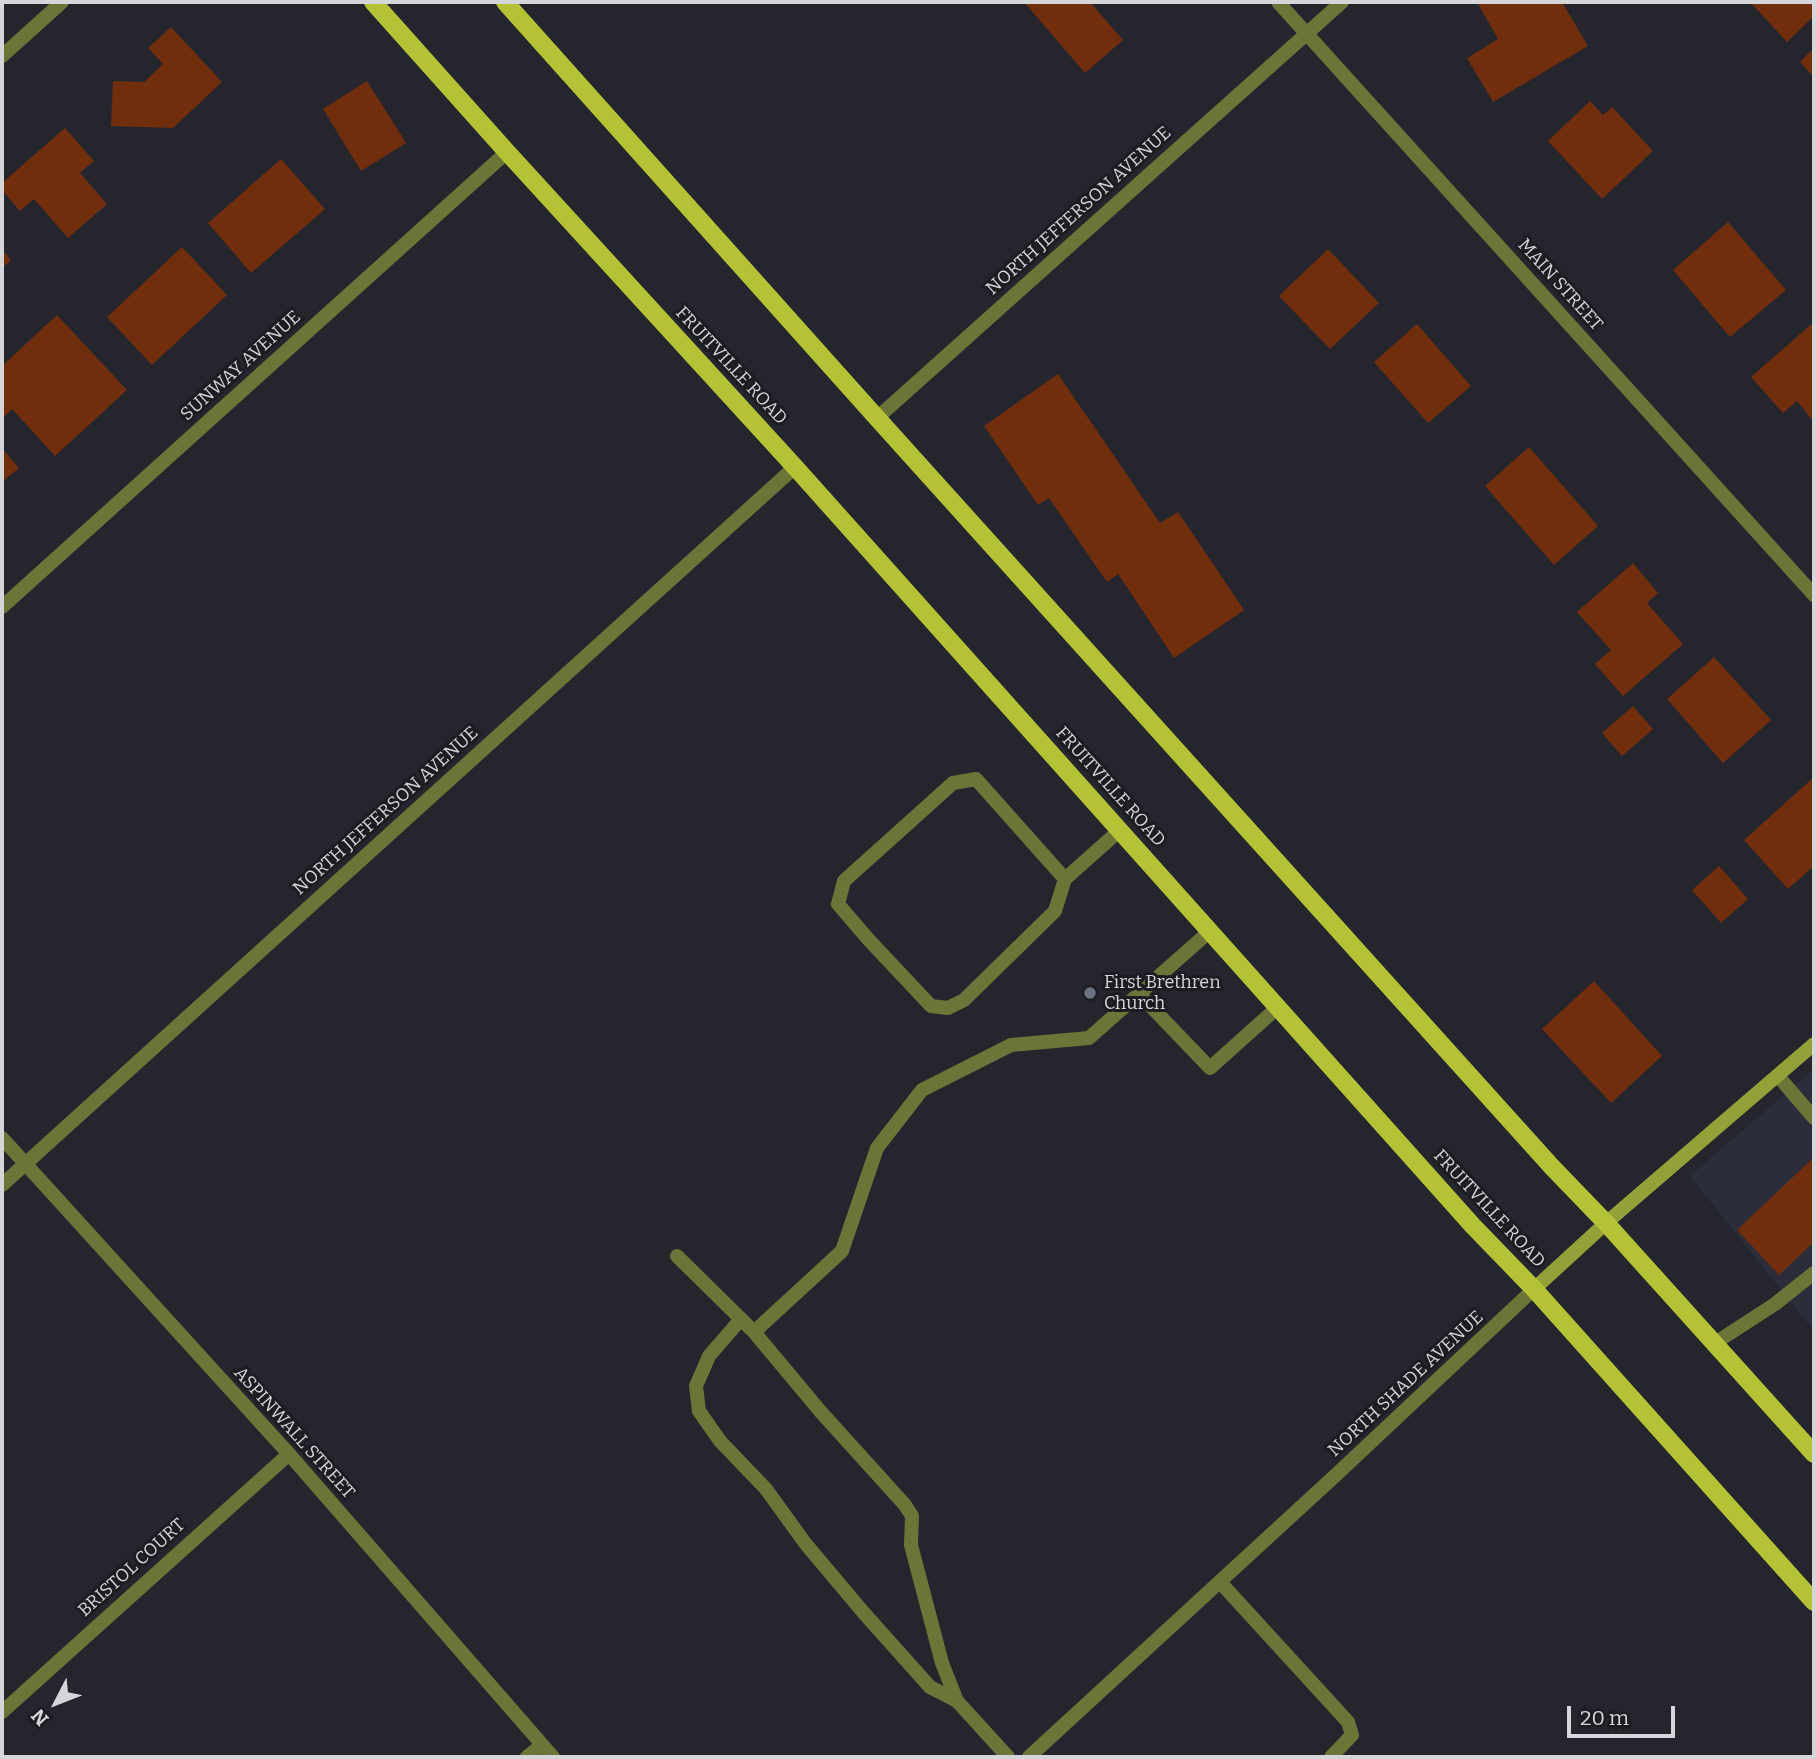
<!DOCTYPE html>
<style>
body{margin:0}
#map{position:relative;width:1816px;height:1759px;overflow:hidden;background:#25262d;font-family:Bitter,serif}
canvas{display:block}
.frame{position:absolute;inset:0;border:4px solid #d5d6da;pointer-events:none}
.north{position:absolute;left:21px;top:1668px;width:70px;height:70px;-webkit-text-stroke:5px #1c1d23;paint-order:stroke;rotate:228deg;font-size:19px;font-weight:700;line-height:28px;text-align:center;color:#d5d6da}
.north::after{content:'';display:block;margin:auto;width:24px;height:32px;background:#d5d6da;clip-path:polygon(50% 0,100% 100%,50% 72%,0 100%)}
.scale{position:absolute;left:1567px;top:1706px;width:108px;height:32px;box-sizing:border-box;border:4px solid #d5d6da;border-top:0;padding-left:9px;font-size:21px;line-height:24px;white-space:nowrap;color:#d5d6da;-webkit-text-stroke:5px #1c1d23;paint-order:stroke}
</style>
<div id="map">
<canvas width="1816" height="1759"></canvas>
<div class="frame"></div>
<div class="north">N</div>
<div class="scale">20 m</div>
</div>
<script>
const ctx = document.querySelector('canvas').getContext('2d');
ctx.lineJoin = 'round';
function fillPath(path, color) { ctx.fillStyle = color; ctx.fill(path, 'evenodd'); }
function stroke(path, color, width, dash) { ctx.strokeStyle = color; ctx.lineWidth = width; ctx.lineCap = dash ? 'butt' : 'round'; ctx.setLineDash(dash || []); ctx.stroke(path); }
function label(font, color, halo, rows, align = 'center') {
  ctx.font = font + ' Bitter,serif'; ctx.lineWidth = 6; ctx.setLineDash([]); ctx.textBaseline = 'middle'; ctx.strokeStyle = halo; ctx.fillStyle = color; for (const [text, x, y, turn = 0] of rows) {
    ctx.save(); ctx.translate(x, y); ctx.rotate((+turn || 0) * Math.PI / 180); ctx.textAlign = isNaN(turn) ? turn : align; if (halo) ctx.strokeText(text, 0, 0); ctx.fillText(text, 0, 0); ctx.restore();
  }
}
const built = new Path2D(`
 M1814,1069V1331L1690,1176Z`);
const building = new Path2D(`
 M1024,2H1090L1123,40L1085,73Z
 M1477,2H1562L1588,46L1493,102L1467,58L1498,39Z
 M1750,2H1814V16L1787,42Z
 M171,27L222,82L173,128L111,126L113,81L144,82L163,64L148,48Z
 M1814,48V77L1800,62Z
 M367,81L406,143L361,171L323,109Z
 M1590,101L1603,115L1612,107L1653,151L1602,199L1548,141Z
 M65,128L94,161L80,173L107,204L68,238L34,199L20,211L2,190V183Z
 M281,159L325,209L251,273L208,223Z
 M1728,222L1786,290L1730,337L1673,270Z
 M182,247L227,295L152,365L107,317Z
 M2,249L11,260L2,268Z
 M1328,249L1379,303L1330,349L1279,296Z
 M57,315L127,390L55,456L12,409L2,419V366Z
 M1814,322V422L1797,401L1783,413L1751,377Z
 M1417,324L1471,386L1428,423L1374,362Z
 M1058,374L1160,523L1178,512L1244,610L1174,658L1118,574L1107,582L1049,498L1038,505L984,426Z
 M1529,447L1598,526L1554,565L1485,486Z
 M2,448L19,468L2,482Z
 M1633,563L1658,593L1647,603L1683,644L1623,696L1595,664L1611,650L1577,612Z
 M1714,657L1771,720L1723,763L1667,699Z
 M1633,706L1653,729L1622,756L1602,733Z
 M1814,777V866L1788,889L1744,840Z
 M1719,866L1748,899L1721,923L1692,890Z
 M1594,981L1662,1056L1611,1103L1542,1029Z
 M1814,1157V1242L1779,1275L1737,1230Z`);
const lane = new Path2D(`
 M1065,879L976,779L953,783L844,881L838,904L868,939L931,1006L948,1008L964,1000L1055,911L1065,879L1120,830
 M1139,994L1210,1068L1278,1007
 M1778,1076L1814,1118
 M677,1256L741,1319
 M754,1332L842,1251L877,1148L922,1090L1011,1045L1089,1038L1210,931
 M1715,1343L1775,1304L1814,1273
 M1220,1582L1348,1722L1352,1735L1331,1757
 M957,1701L930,1687L863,1612L805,1543L766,1489L720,1441L699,1411L696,1386L709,1356L741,1319L754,1332L820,1411L905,1505L912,1516L911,1545L942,1663L957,1701L1008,1757`);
const street = new Path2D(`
 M1278,2L1814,595
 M2,56L62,2
 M877,418L1342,2
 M2,607L507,152
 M2,1138L289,1454L553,1757
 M2,1185L795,467
 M2,1712L289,1454
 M527,1757L542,1745
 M1029,1757L1338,1473L1534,1289`);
const secondary = new Path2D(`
 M1534,1289L1606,1223L1814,1044`);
const primary = new Path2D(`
 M373,2L507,152L795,467L1473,1226L1534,1289L1814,1602
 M505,2L877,418L1552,1167L1606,1223L1814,1454`);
const markers = [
 [1090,993,7,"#6b7280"]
];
const streetNames = [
 ["NORTH JEFFERSON AVENUE",1079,211,-42],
 ["MAIN STREET",1560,285,48],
 ["SUNWAY AVENUE",241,366,-42],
 ["FRUITVILLE ROAD",731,366,47],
 ["FRUITVILLE ROAD",1110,787,48],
 ["NORTH JEFFERSON AVENUE",386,811,-42],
 ["FRUITVILLE ROAD",1489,1209,47],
 ["NORTH SHADE AVENUE",1406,1384,-43],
 ["ASPINWALL STREET",294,1433,48],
 ["BRISTOL COURT",132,1568,-42]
];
const poiNames = [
 ["First Brethren",1104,983],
 ["Church",1104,1004]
];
fillPath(built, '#2c2d3a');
fillPath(building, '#702e0c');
stroke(lane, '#6c7538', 14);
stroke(street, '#6c7538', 14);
stroke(secondary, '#94a139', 14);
stroke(primary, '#b3c335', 18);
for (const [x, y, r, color] of markers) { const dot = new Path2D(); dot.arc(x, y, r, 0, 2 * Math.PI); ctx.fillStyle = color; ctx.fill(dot); stroke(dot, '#1c1d23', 2.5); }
label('18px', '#d5d6da', '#1c1d23', streetNames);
label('18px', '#d5d6da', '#1c1d23', poiNames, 'left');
</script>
